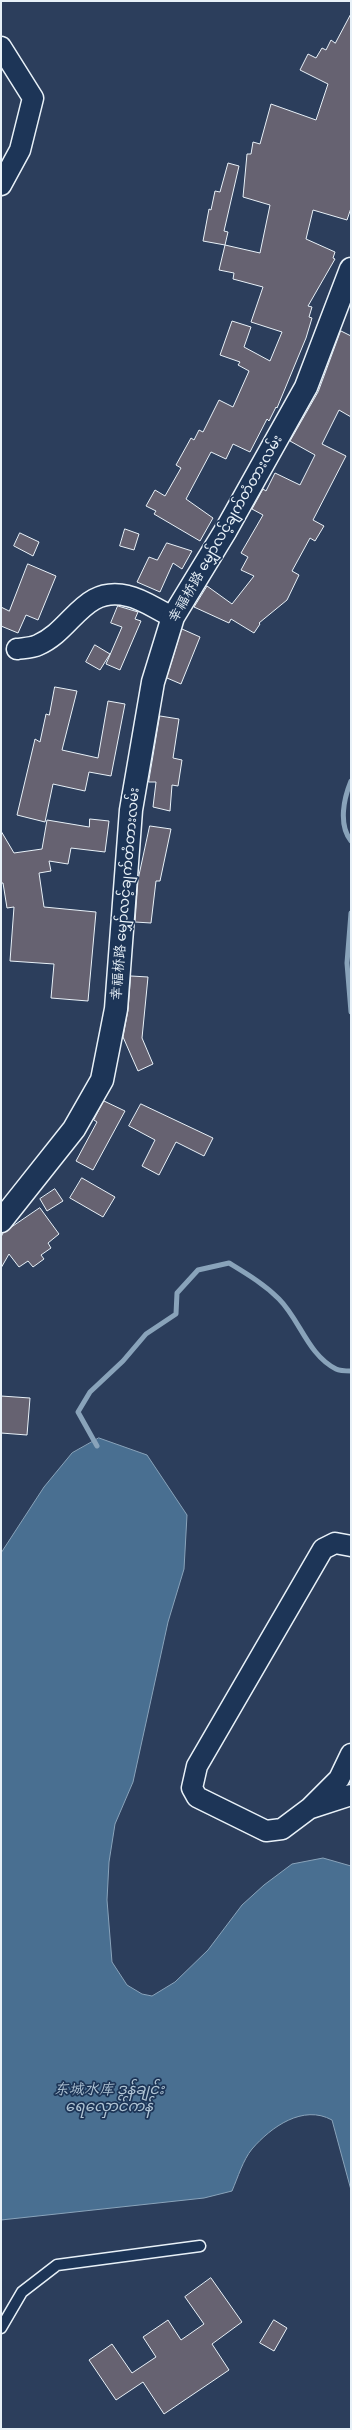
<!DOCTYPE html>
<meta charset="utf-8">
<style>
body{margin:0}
#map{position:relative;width:352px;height:2430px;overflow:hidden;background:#2c3e5c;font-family:Pangolin,sans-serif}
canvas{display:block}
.frame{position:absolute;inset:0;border:2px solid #e8f1f8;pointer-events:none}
</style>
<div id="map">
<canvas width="352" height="2430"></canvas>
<div class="frame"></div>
</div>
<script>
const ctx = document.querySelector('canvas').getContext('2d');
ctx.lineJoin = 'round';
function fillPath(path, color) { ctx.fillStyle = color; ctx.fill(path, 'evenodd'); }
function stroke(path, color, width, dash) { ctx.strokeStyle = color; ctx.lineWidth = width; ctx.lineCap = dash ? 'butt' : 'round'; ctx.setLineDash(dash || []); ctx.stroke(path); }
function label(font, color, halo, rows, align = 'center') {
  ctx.font = font + ' Pangolin,"LXGW WenKai TC","Noto Sans Myanmar",sans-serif'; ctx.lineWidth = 3.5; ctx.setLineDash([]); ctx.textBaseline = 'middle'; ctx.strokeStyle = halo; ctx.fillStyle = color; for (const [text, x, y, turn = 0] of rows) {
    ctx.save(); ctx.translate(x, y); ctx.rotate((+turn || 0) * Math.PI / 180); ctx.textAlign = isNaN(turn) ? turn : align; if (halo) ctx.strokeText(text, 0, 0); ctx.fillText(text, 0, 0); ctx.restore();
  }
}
const water = new Path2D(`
 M99,1438L147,1455L187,1515L184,1569L168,1622L133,1782L115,1824L109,1862L107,1900L112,1962L127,1985L142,1994L152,1996L175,1982L208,1950L242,1905L264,1885L292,1864L323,1858L351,1866V2190L332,2120C303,2104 271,2127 252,2149C243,2160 238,2177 232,2191L204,2198L1,2220V1553L44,1487L72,1453Z`);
const stream = new Path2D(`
 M351,781C344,798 338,824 351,841
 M351,913L347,963L351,1012
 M97,1446L78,1412L90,1392L123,1361L146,1334L176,1314L177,1293L198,1270L229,1263C247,1274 264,1284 279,1299C300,1320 308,1355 336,1369C340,1371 347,1371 351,1371`);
const building = new Path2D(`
 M351,14V208L347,220L313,210L306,239L335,252L333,258L335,259L308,306L312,307L309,317L312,318L306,338L277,408L276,407L269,421L267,419L250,452L233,444L226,459L211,452L186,499L213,518L200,541L154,514L156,511L146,506L155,490L165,496L181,468L176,465L191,438L194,440L199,430L203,432L219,400L233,407L249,371L238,365L240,362L220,355L232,321L251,327L244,347L270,361L282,332L251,322L263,287L233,279L234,273L219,270L225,245L203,241L209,209L211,210L215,191L220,192L228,163L239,166L224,231L228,232L225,245L260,253L270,205L243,197L247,154H251L253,142L260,144L271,104L316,120L328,84L300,70L308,54L316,58L322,48L326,50L331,40L335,43Z
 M341,331L351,336V417L339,410L322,444L346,456L313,520L324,526L315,541L310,538L292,571L299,575L287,600L259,623L260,624L254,633L231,619L229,623L194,607L207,586L232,604L254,576L241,570L248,557L241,553L263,515L252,509L263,489L266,491L275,473L300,485L315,455L290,441L318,392Z
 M125,529L139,534L134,550L120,546Z
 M20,533L39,542L33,556L14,546Z
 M167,543L192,551L182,569L173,563L160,592L137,582L149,557L157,560Z
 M28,564L56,576L38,620L26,615L18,633L1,626V607L9,611Z
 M118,606L138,612L135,619L141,621L120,670L106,664L122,627L111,623Z
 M182,629L200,637L181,684L167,678Z
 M95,645L110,654L100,670L86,662Z
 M55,687L77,691L62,750L98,758L108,701L125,704L111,776L89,772L85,791L53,784L45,822L17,815L35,739L40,742L46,714L49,715Z
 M160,716L179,719L173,758L182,760L178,786L172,785L170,811L153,807L156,782H149Z
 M90,819L109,821L105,852L71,848L68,864L49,861L51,871L39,873L44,907L96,912L88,1001L51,998L54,964L10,961L14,907L7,908L3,883H1V831L14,853L42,849L47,820L89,827Z
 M150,826L171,829L160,881H156L151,923L135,922L138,880Z
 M131,976L148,977L142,1038L153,1064L138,1071L123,1037L128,1010Z
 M104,1101L125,1111L93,1170L76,1161L97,1122L94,1120Z
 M141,1104L213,1138L204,1156L176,1142L159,1175L142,1166L155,1140L129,1126Z
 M82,1178L115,1197L103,1217L70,1198Z
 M55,1189L63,1201L47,1211L40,1199Z
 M40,1208L59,1234L48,1243L51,1248L41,1255L44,1259L33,1267L28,1261L19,1267L9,1254L1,1268V1237L3,1233Z
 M1,1396L30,1398L27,1435L1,1433Z
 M211,2278L242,2322L212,2344L229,2370L164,2414L143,2382L116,2400L89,2360L112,2344L132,2373L156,2357L143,2337L168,2320L181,2340L204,2324L185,2297Z
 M274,2320L287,2328L274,2351L260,2343Z`);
const service = new Path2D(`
 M1,2328L22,2292L57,2265L200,2246`);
const minor = new Path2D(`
 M1,47L33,98L20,150L1,185
 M17,649C24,648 32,648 38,645C73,630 83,585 128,596C143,599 159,611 173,617
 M351,1546L335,1543L323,1549L197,1766L192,1788L197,1797L266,1831L282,1829L310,1808L339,1779L351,1754
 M311,1808L351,1795`);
const secondary = new Path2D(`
 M1,1221L74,1129L102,1080L116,1009L131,810L153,682L173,617L226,530L306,387L351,269`);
const streetNames = [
 ["幸福桥路 မျှော်လင့်ချက်တံတားလမ်း",226,529,-60],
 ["幸福桥路 မျှော်လင့်ချက်တံတားလမ်း",126,894,-85]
];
const waterNames = [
 ["东城水库 ဒွန်ချင်း",109,2090],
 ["ရေလှောင်ကန်",109,2107]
];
fillPath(water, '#496f91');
stroke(water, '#89a3ba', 1);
stroke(stream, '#89a3ba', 5);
fillPath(building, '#666271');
stroke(building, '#e8f1f8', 1);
stroke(service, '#e8f1f8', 13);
stroke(minor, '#e8f1f8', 23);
stroke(secondary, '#e8f1f8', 25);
stroke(service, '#1d3557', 10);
stroke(minor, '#1d3557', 20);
stroke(secondary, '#1d3557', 22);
label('14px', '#e8f1f8', '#1d3557', streetNames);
label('italic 15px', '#b0c4d4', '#1d3557', waterNames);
</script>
